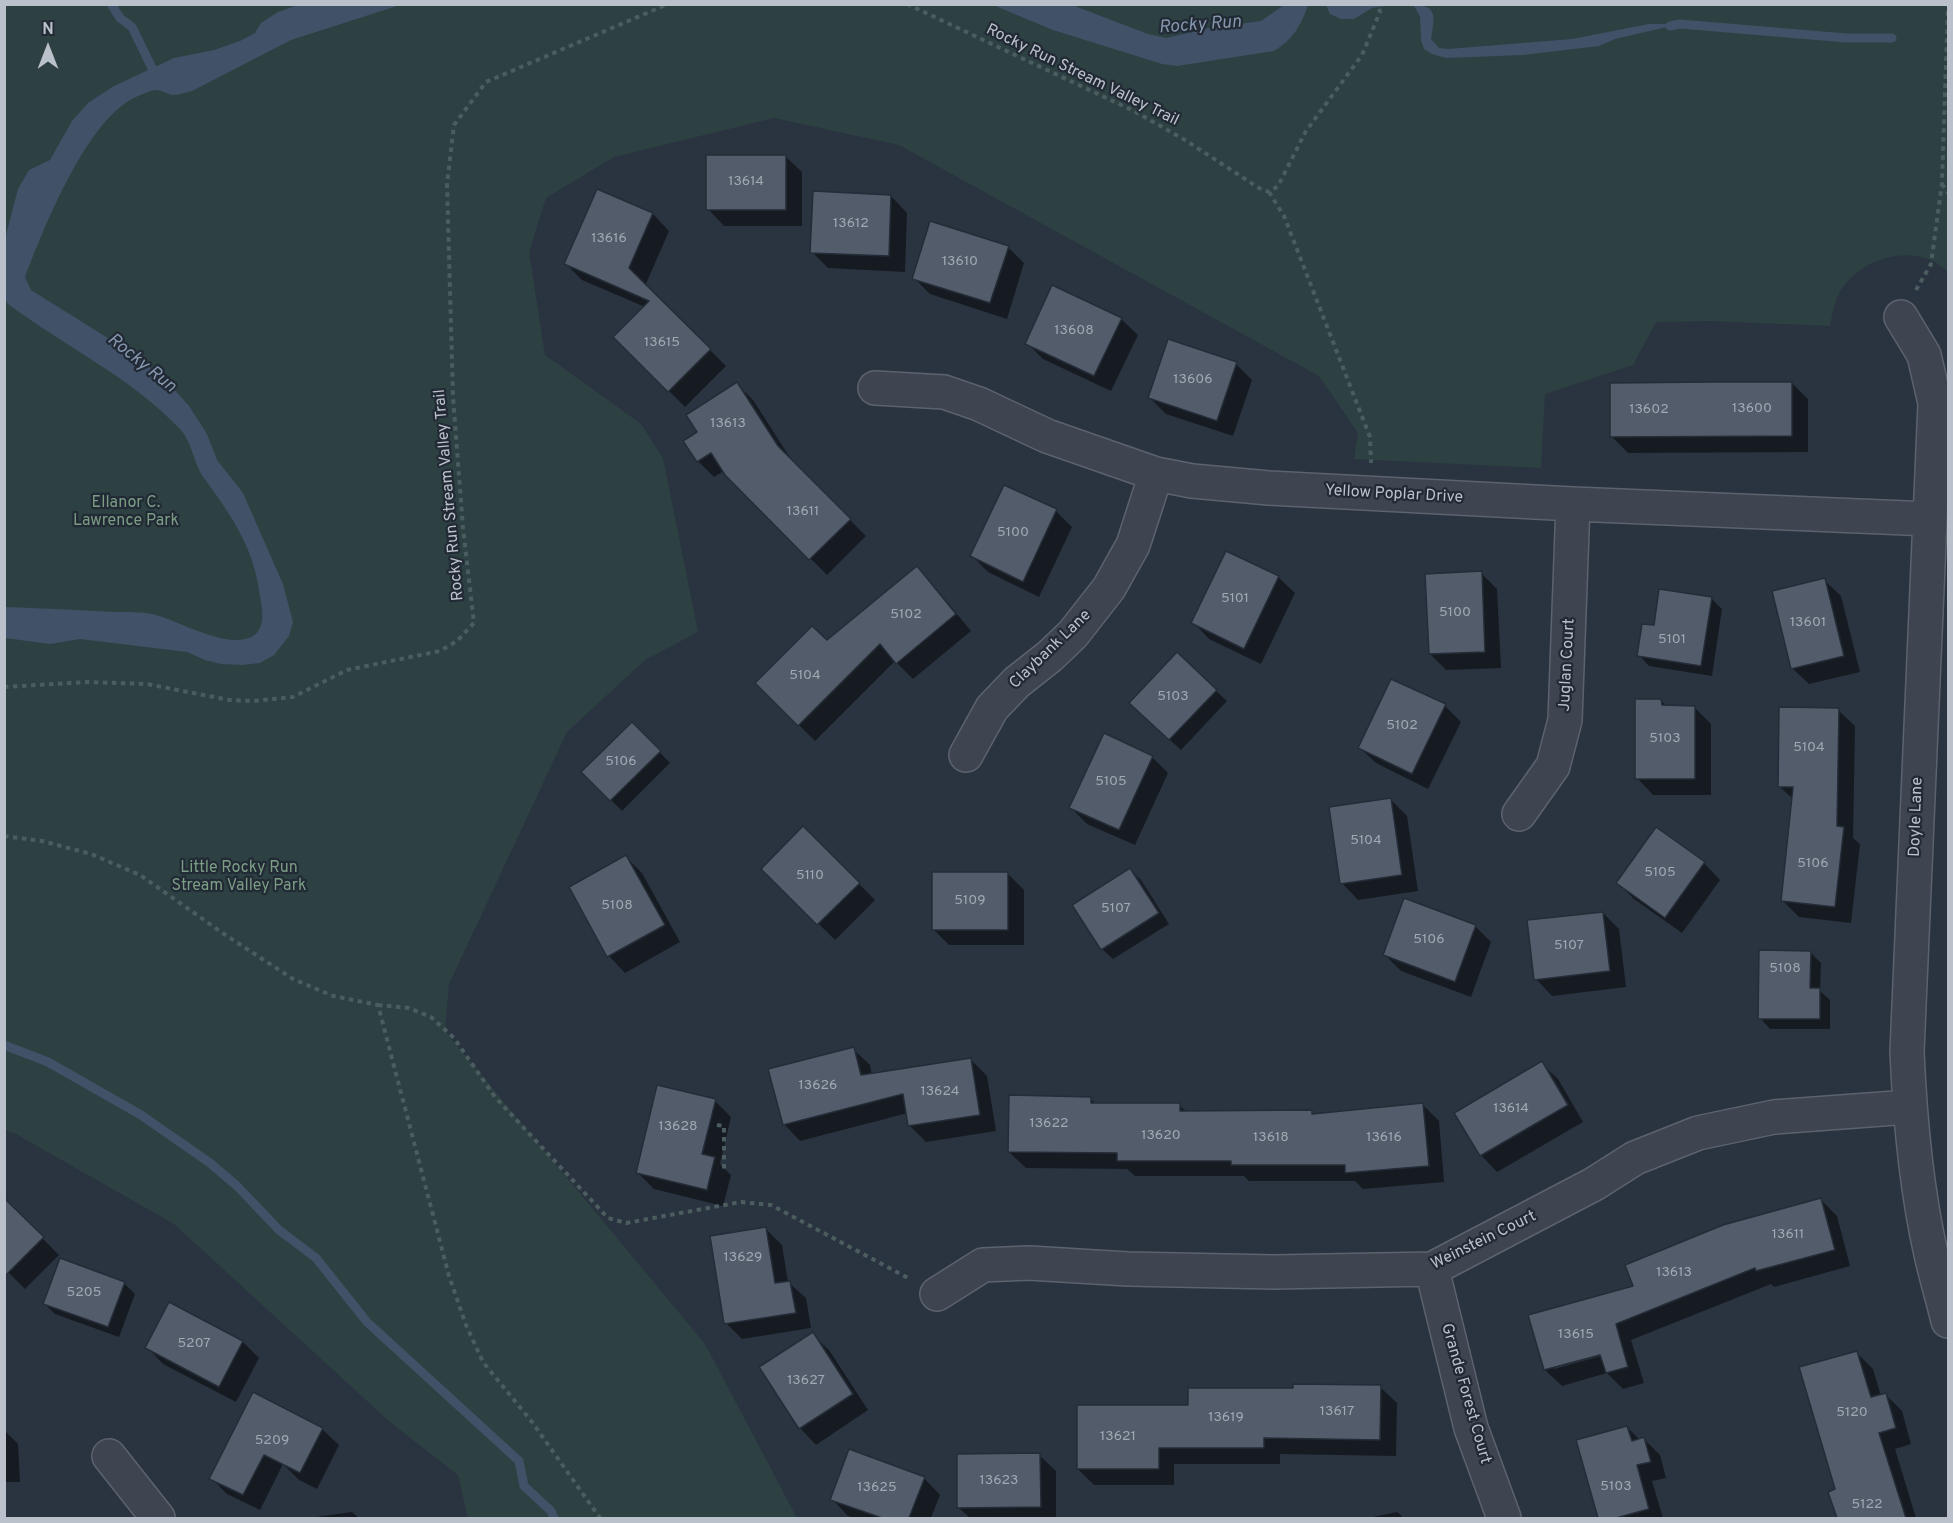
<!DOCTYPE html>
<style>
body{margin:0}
#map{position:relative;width:1953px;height:1523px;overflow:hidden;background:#2a3340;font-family:Overpass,sans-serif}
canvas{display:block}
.frame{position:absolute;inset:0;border:6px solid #bbc1ca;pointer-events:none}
.north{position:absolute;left:18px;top:18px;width:60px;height:60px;-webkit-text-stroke:4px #222a36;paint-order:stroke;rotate:0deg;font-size:16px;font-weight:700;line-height:24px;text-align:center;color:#bbc1ca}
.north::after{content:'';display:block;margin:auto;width:21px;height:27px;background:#bbc1ca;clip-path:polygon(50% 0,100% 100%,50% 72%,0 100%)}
</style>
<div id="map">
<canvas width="1953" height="1523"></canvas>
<div class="frame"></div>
<div class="north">N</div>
</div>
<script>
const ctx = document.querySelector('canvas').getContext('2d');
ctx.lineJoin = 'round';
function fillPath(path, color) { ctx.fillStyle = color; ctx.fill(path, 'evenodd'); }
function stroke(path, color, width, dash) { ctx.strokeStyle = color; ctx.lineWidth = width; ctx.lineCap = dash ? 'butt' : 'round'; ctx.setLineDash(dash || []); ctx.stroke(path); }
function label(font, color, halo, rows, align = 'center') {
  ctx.font = font + ' Overpass,sans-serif'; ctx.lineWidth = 4.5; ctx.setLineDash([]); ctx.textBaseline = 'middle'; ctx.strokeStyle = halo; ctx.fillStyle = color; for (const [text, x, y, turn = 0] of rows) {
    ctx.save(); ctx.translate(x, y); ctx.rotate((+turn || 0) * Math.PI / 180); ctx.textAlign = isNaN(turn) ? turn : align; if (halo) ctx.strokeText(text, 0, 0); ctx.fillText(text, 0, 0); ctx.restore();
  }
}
const green = new Path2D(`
 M4,5H1948V272C1944,269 1939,264 1933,261C1900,245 1851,264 1837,298C1833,307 1832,317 1830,326L1710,321L1656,322L1633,365L1545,394L1541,468L1354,459L1358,433L1319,376L899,145L774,118L614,157L546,198L529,252L545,355L641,424L663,458L698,632L645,660L567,732L449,984L445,1031L705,1344L797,1518H468L458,1475L390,1422L174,1224L16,1134L5,1130Z`);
const water = new Path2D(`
 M301,4L400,5L291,40L192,91C186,92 179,95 174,95C168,95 162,90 156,90C151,90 143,94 138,96C87,117 44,228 25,277L31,290L138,357L170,385L189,406L207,434L217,460L243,493L283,584L293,622L289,636L274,655L260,663L242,665L221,664L205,660L187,652L80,639L50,644L5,638V607C41,608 77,610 113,612C129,612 147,611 162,617C184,624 231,650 253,636C268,627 261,603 259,590C253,546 229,512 204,478C193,463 193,443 180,429C132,378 64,346 8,304L5,299V239L18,189L29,170L50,160L72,121L88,103L114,86L174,58L214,50L240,41L255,33L261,23L278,12Z
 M993,5H1072L1148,34L1166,38L1209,28L1261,21L1284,5H1308C1301,26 1293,39 1274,51L1177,66L1162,64L1053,30Z
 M1351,5V4L1392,5L1372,8L1354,19H1341L1330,14L1326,5H1342L1344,6Z
 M1409,5C1438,4 1435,15 1431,39L1439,48L1448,49L1572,39L1649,24H1680L1615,39L1599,46L1523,55L1446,58L1432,54L1424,49L1421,40L1420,16L1414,6Z`);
const shadow = new Path2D(`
 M785,156L802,172V226H724L708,209Z
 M597,191L653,214L669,231L645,286L726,366L685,407L615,337L645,307L582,280L566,264Z
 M891,196L907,213L905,272L828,268L812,252Z
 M1008,247L1024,263L1007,319L930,294L914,278Z
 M1121,319L1138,335L1111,391L1043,359L1027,343Z
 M1236,364L1252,380L1233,436L1166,414L1150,398Z
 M1792,383L1808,399V452L1628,453L1611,436Z
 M737,384L753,400L794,464L866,536L827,575L724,471L714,477L698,461L699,433Z
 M1005,487L1056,511L1072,527L1039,597L988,572L972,556Z
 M1226,553L1278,577L1295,593L1261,664L1209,639L1193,622Z
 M917,568L933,585L971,631L913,679L895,661L815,741L757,683L826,642Z
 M1481,573L1497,589L1501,668L1446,670L1430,654Z
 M1824,580L1841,596L1860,672L1809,684L1792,668Z
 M1712,599L1722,609L1712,676L1649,666L1639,655Z
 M1216,691L1227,701L1181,750L1142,714Z
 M1661,700L1667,707L1695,708L1711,724V795H1653L1637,778Z
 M1445,706L1461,722L1428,789L1376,763L1359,747Z
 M1838,710L1855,726L1853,838L1860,844L1851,923L1799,917L1783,901L1794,800L1780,787Z
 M632,724L670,763L622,811L583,772Z
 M1152,757L1168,773L1135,845L1087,824L1071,808Z
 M1390,799L1407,816L1418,891L1358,900L1342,883Z
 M803,828L875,900L835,940L763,869Z
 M1656,829L1704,863L1720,880L1682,933L1634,899L1618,883Z
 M626,857L642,873L680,942L625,973L609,956L571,887Z
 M1130,870L1141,880L1169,924L1113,959L1102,949Z
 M1008,874L1024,890V945H949L933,929Z
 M1603,913L1619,929L1626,987L1552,996L1536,979Z
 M1475,926L1491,942L1471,997L1401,971L1384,954Z
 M1810,952L1821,963L1820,991L1830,1000V1029H1770L1760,1018Z
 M853,1049L870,1065L872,1075L971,1060L987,1076L996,1131L926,1142L910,1126L908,1113L800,1141L784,1124Z
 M1541,1063L1558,1079L1583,1122L1497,1172L1481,1155Z
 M1090,1098L1097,1105H1179L1187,1112H1311L1315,1115L1423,1105L1439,1121L1444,1182L1363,1189L1355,1181H1249L1244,1176H1135L1127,1169L1026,1168L1009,1152Z
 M715,1101L731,1117L720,1164L731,1175L723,1206L654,1189L637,1172Z
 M4,1200L59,1255L25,1289L4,1268Z
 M1821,1200L1837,1216L1850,1266L1774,1287L1771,1284L1631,1340L1644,1383L1623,1389L1607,1373L1562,1386L1545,1370L1530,1316L1635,1287ZM1607,1351L1608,1354L1554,1369V1366Z
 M766,1229L782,1245L788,1282L806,1298L811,1328L742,1339L726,1323Z
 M124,1283L135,1294L119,1337L55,1314L45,1304Z
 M170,1304L243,1342L259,1358L236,1402L163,1364L147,1347Z
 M812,1334L829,1350L868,1410L816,1445L800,1428L761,1368Z
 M1856,1352L1873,1369L1881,1396L1885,1394L1902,1411L1911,1444L1895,1449L1916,1518H1838L1830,1493L1837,1490Z
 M1380,1387L1397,1403L1396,1456L1280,1454V1464H1174V1485H1094L1078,1469L1294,1389Z
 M1627,1427L1640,1440L1644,1439L1660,1455L1666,1478L1652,1481L1663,1518H1600L1578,1441Z
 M322,1429L339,1445L317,1489L299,1480L283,1464L260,1510L227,1494L211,1478Z
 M4,1430L18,1444L20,1482H4Z
 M1039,1455L1056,1471V1518H970L959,1508Z
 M924,1478L940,1495L931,1518H856L848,1516L832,1499Z
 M352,1512L359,1518H308Z
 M1397,1512L1404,1518H1368Z`);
const stream = new Path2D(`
 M111,4L120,18L132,27L152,68
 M1670,26L1680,24L1846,38H1892
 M4,1045L48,1062L141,1115L210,1163L237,1186L279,1230L316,1258L367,1322L519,1461L524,1486L551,1511L554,1518`);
const building = new Path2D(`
 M706,155H786V210H706Z
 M597,189L653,213L629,268L711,349L668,392L613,337L649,301L564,264Z
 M813,191L891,195L889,256L810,253Z
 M930,221L1009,246L990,303L912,279Z
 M1052,285L1122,318L1094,376L1025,344Z
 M1168,339L1237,362L1217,421L1148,398Z
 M737,382L778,446L851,519L809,560L725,475L711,453L697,462L683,441L697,432L686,415Z
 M1711,382H1792V436L1610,437V383Z
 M1004,485L1057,509L1023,582L970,556Z
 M1226,551L1279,576L1244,649L1191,623Z
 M917,566L956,614L896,664L880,644L798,726L755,683L812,626L827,640Z
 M1482,571L1485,652L1429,654L1425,574Z
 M1825,578L1844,656L1791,669L1772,591Z
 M1659,589L1712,597L1701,666L1637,656L1642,624L1654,625Z
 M1177,652L1217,690L1169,740L1129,703Z
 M1391,679L1446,704L1412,774L1358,748Z
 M1635,699H1661L1662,705L1695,706V779H1635Z
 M1779,707L1839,708L1837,826L1844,827L1835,907L1781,901L1793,787H1778Z
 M632,722L661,751L610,801L581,772Z
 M1104,733L1153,756L1119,830L1069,808Z
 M1391,798L1402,875L1340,884L1329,807Z
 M803,826L860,883L817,925L761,869Z
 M1656,827L1705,862L1665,918L1616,883Z
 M626,855L665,925L607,957L569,887Z
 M1130,868L1159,913L1101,950L1072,905Z
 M932,872H1008V930H932Z
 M1404,898L1476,925L1455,982L1383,955Z
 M1603,912L1610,971L1534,980L1527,920Z
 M1759,950L1811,951L1810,988H1820V1019H1758Z
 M854,1047L861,1075L971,1058L980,1115L908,1126L903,1094L783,1125L768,1069Z
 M1542,1061L1568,1105L1480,1156L1454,1113Z
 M657,1085L716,1099L702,1154L715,1157L707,1190L636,1173Z
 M1009,1095L1091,1097V1103H1180V1111L1312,1110V1114L1423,1103L1429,1166L1345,1173V1165H1231V1161H1117V1153L1008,1152Z
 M4,1198L44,1237L4,1277Z
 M1821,1198L1835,1250L1756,1271L1755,1268L1616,1324L1628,1367L1606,1373L1600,1355L1544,1370L1528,1315L1633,1286L1625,1265L1723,1225Z
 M766,1227L775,1283L790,1281L796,1313L724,1324L710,1236Z
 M60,1258L125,1282L108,1327L43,1304Z
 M169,1302L243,1341L219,1387L145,1348Z
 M813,1332L853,1394L799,1429L759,1367Z
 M1857,1351L1871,1397L1886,1393L1896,1428L1879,1433L1906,1518H1837L1828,1492L1835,1489L1799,1367Z
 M1293,1384L1381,1385L1380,1440L1264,1438V1448H1159V1469H1077V1405H1188V1388H1293Z
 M253,1392L323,1428L300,1473L264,1455L243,1495L209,1479Z
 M1627,1426L1632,1441L1644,1437L1651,1462L1637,1465L1649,1509L1616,1518H1598L1576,1440Z
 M849,1449L925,1477L909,1518H882L830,1500Z
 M1040,1453L1041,1507L957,1508V1454Z`);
const path = new Path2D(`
 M907,4L1134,111L1185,140L1259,188L1269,192L1278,186L1306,131L1362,55L1380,12L1378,4
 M1942,184L1948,193
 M1269,192L1284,216L1370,437L1371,463
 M1916,290L1931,264L1942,183L1948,4
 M4,687L87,682L147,684L229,700L253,701L293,697L347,670L440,651L457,641L474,623L463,528L453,397L447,184L454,125L486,82L668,4
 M4,836L42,841L91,854L140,875L224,934L293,979L333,996L378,1005L449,1276L466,1325L483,1362L532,1422L600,1518
 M378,1005L409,1008L431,1017L454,1038L495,1097L608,1218L626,1223L741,1202L771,1205L910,1279
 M717,1125L724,1126V1171`);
const street = new Path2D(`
 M1901,317L1924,355L1935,403L1907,1052C1910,1119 1916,1188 1931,1254C1936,1277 1943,1299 1948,1321
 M875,388L944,392L979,404L1047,436L1156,474L1192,481L1269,488L1573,504L1930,519
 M966,755L992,708L1017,682L1050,656L1073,634L1109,588L1133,545L1156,474
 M1519,814L1553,766L1565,720L1573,504
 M1432,1269L1471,1428L1504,1518
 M937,1294L983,1265L1029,1263L1128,1269L1274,1272L1432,1269L1594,1184L1635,1158L1698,1133L1774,1117L1909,1107
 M109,1456L158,1518`);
const numberNames = [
 ["13614",746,182],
 ["13612",851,224],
 ["13616",609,239],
 ["13610",960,262],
 ["13608",1074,331],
 ["13615",662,343],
 ["13606",1193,380],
 ["13600",1752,409],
 ["13602",1649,410],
 ["13613",728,424],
 ["13611",803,512],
 ["5100",1013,533],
 ["5101",1235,599],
 ["5100",1455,613],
 ["5102",906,615],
 ["13601",1808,623],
 ["5101",1672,640],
 ["5104",805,676],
 ["5103",1173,697],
 ["5102",1402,726],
 ["5103",1665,739],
 ["5104",1809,748],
 ["5106",621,762],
 ["5105",1111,782],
 ["5104",1366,841],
 ["5106",1813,864],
 ["5105",1660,873],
 ["5110",810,876],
 ["5109",970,901],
 ["5108",617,906],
 ["5107",1116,909],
 ["5106",1429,940],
 ["5107",1569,946],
 ["5108",1785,969],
 ["13626",818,1086],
 ["13624",940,1092],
 ["13614",1511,1109],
 ["13622",1049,1124],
 ["13628",678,1127],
 ["13620",1161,1136],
 ["13618",1271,1138],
 ["13616",1384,1138],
 ["13611",1788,1235],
 ["13629",743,1258],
 ["13613",1674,1273],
 ["5205",84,1293],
 ["13615",1576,1335],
 ["5207",194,1344],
 ["13627",806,1381],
 ["13617",1337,1412],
 ["5120",1852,1413],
 ["13619",1226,1418],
 ["13621",1118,1437],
 ["5209",272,1441],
 ["13623",999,1481],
 ["5103",1616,1487],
 ["13625",877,1488],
 ["5122",1867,1505]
];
const streetNames = [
 ["Rocky Run Stream Valley Trail",1082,76,26],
 ["Rocky Run Stream Valley Trail",450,495,-95],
 ["Yellow Poplar Drive",1394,495,3],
 ["Claybank Lane",1051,650,-44],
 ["Juglan Court",1568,665,-87],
 ["Doyle Lane",1917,817,-88],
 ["Weinstein Court",1484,1241,-26],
 ["Grande Forest Court",1465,1394,74]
];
const parkNames = [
 ["Ellanor C.",126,504],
 ["Lawrence Park",126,522],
 ["Little Rocky Run",239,869],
 ["Stream Valley Park",239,887]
];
const waterNames = [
 ["Rocky Run",1200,26,-4],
 ["Rocky Run",141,364,39]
];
fillPath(green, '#2d4142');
fillPath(water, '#415167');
fillPath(shadow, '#0007');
stroke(stream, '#415167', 9);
fillPath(building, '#535c6b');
stroke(building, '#242c37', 1.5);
stroke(street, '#5c636d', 36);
stroke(path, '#4c5d60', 4, [4.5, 4.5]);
stroke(street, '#3e4550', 33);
label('14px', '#a1a8b2', null, numberNames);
label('16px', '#bbc1ca', '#222a36', streetNames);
label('16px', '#7b9d84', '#222a36', parkNames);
label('italic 18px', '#8697ae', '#222a36', waterNames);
</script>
